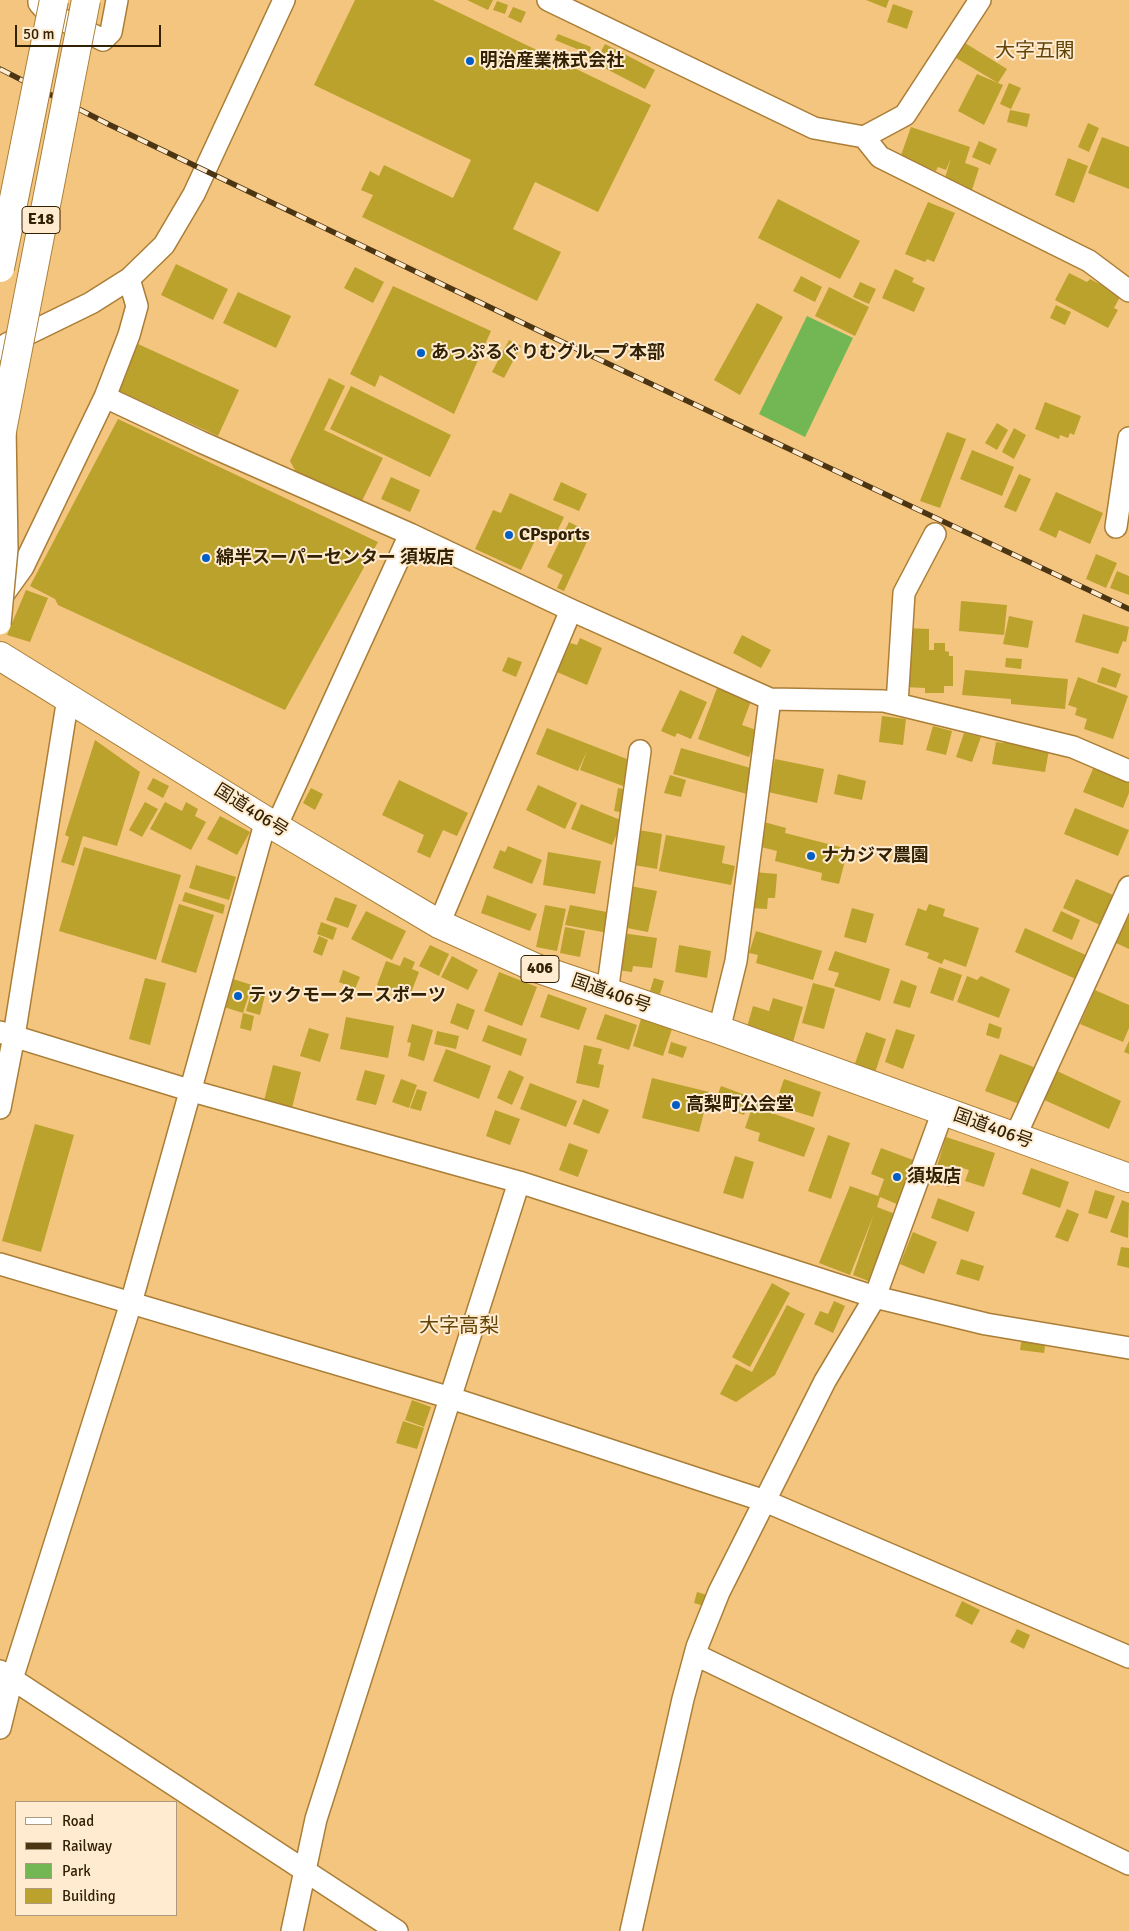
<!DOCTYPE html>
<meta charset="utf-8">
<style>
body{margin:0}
#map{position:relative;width:1129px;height:1931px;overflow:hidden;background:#f4c57f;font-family:Signika,sans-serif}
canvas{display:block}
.legend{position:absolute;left:15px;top:1801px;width:162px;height:115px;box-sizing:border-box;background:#feebd0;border:1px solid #ad9a7e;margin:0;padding:6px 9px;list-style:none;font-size:15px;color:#332103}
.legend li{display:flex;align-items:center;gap:10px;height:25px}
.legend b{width:25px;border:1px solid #ad9a7e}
.scale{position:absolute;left:15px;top:25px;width:146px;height:22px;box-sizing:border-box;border:2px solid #332103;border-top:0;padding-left:6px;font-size:15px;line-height:18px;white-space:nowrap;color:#332103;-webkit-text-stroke:4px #feebd0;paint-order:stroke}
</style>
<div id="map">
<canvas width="1129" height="1931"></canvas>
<ul class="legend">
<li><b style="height:6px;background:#fff"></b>Road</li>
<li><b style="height:6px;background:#4b3512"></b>Railway</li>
<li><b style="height:14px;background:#72b753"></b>Park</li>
<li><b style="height:14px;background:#baa22d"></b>Building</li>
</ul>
<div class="scale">50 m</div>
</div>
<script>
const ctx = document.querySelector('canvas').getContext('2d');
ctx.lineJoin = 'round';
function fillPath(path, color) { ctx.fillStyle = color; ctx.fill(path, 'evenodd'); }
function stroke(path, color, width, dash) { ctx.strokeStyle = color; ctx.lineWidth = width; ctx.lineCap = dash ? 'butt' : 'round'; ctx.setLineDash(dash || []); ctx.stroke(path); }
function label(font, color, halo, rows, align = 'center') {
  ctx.font = font + ' Signika,"Noto Sans JP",sans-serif'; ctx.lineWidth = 4; ctx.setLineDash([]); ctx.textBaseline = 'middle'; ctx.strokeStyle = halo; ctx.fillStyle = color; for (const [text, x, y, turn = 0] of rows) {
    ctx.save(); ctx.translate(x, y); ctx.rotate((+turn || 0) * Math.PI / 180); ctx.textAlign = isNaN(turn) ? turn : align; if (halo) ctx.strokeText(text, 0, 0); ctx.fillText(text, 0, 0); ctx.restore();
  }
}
const green = new Path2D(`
 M807,316L853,338L805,437L759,414Z`);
const building = new Path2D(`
 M355,0H433L651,105L598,212L535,182L513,229L561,252L537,301L362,217L373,195L361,190L370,171L379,176L384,165L453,198L471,160L314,85Z
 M467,0H493L488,10Z
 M866,0H889L886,8Z
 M497,1L508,5L505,14L493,10Z
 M893,4L913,11L907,29L887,22Z
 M513,7L526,12L521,23L508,17Z
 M558,34L591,47L589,54L555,40Z
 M965,43L1007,69L998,83L1003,85L984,125L958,111L977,74L998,83L956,58Z
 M605,44L655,70L645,89L595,63Z
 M1009,83L1021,88L1011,109L1000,104Z
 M1010,110L1030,114L1027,127L1007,122Z
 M1088,123L1099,128L1089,152L1078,147Z
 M911,127L970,147L965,163L979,168L972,190L944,181L951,158L946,170L938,167L936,171L900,158Z
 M1102,137L1129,147V189L1088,173Z
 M979,141L997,149L990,165L972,157Z
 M1068,158L1088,166L1074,203L1055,195Z
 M778,199L860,241L840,279L758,238Z
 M928,202L955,213L934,262L927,259L925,262L905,254Z
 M176,264L228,289L213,320L161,295Z
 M355,267L384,282L373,303L344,288Z
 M895,269L914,278L912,282L925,288L914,312L882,298Z
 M1069,273L1087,282L1090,279L1121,295L1114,308L1118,310L1108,328L1055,300Z
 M801,276L822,287L815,302L793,291Z
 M860,282L876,289L869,304L853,297Z
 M393,286L491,331L454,414L380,375L375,387L350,374Z
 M829,287L869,307L855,336L815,316Z
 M238,292L291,316L276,348L223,323Z
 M757,303L783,317L740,395L714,380Z
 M1056,305L1071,312L1065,325L1050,318Z
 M509,340L521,346L504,378L492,372Z
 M138,344L239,390L218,436L117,390Z
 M329,378L345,386L324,430L383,458L361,503L296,472L290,461Z
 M351,386L451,435L430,477L330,429Z
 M1045,402L1081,416L1074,435L1070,433L1068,438L1060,435L1059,439L1035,429Z
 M118,419L378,542L285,710L58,605L55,599L30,586Z
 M997,423L1008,430L997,450L985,443Z
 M1014,428L1026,435L1014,459L1002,452Z
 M947,432L966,439L940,508L920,501Z
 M972,450L1014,467L1002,496L960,479Z
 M1019,474L1031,479L1016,512L1004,507Z
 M391,477L420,490L410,512L381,499Z
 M561,482L587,494L579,511L553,500Z
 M1056,492L1103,513L1090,544L1059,530L1056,538L1039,530Z
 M510,493L564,517L554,538L539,532L521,570L475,549L493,510L501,513Z
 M569,522L591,533L564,591L557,588L563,575L547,567Z
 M1096,554L1117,563L1106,588L1086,579Z
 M1117,571L1129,576V595L1110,588Z
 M26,590L48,598L30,642L7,635Z
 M961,601L1007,605L1004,635L959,631Z
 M1083,614L1129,627L1126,642L1123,641L1118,654L1075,642Z
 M1009,616L1033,621L1028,648L1003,644Z
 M905,628L929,629V650H934V643H945V651L949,652V656H953V686H944V693H925V688L904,687Z
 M742,635L771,650L761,668L733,653Z
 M580,638L602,648L587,685L557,672L570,643L577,645Z
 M508,657L522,662L516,677L502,671Z
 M1006,658L1022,659L1021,669L1005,667Z
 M1102,667L1121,674L1116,688L1097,682Z
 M965,670L1068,679L1065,709L1011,704V699L962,695Z
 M1078,677L1128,696L1113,739L1084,729L1087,719L1075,715L1077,708L1068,705Z
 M717,688L751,701L742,725L759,731L749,757L698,739Z
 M680,690L707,702L691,739L677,733L675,737L661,731Z
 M882,716L906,719L903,745L879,742Z
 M933,726L952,731L946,755L926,750Z
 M547,728L632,761L623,786L580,770L587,751L578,771L536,754Z
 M964,733L981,737L972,762L956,757Z
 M1005,734L1049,750L1045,772L992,764L996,742L1004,743Z
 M95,740L140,772L117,846L83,836L74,866L61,862L69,837L65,835Z
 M681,748L754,769L747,794L673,774Z
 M775,759L824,769L817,803L768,792Z
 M1095,764L1129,779V793L1123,808L1083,792Z
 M838,774L866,781L862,800L834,794Z
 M670,775L686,780L681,797L664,793Z
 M153,778L169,786L163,798L147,789Z
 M399,780L468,813L457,836L443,830L430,858L417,852L424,835L382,815Z
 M538,785L577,803L565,829L526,810Z
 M311,788L323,794L315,810L303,803Z
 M618,788L628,790L625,813L614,811Z
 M145,802L158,809L142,837L129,830Z
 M165,802L182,811L186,802L198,809L195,816L206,822L191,850L150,829Z
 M581,804L623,821L612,845L571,829Z
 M1075,808L1129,830L1118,856L1064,834Z
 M220,816L250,832L237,855L207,839Z
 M764,822L786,828L785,833L848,849L839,884L821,880L822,873L775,861L777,851L757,846Z
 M633,829L662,834L657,869L628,864Z
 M666,835L725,846L722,863L735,866L731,885L659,871Z
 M508,846L542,860L532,884L493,868L500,850L505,852Z
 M84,847L181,875L156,960L59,931Z
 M548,852L601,861L595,894L543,885Z
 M196,865L236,877L229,900L189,888Z
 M754,872L777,874L775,898H768L767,909L751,908Z
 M1076,879L1113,895L1100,925L1063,908Z
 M630,886L657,891L648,932L622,927Z
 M185,892L225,905L223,914L182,901Z
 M487,895L537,914L530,931L481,913Z
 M335,897L357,905L348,928L326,920Z
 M179,904L214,915L196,973L161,962Z
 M929,904L945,909L943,916L979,928L966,967L944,959L942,964L927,958L929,953L905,945L918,908L926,911Z
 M545,905L566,909L557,951L536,947Z
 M570,905L612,913L608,933L565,925Z
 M852,908L874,914L866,943L844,937Z
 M366,911L406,931L392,960L351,939Z
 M1061,911L1080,920L1072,940L1052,931Z
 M1129,916V949L1116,943Z
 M321,922L337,928L333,940L317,934Z
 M565,927L585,931L580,957L560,953Z
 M1025,928L1088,956L1078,980L1015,952Z
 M756,931L822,951L813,980L756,963L758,955L749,953Z
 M622,933L657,938L652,968L633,966L632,972L617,970Z
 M319,936L328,940L322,956L313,952Z
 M430,945L449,954L439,976L419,966Z
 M679,945L711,951L707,978L675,972Z
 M835,951L890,969L880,1001L834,986L839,973L828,970Z
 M452,956L478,970L468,990L441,977Z
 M404,957L415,962L412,969L419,972L409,998L377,985L386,961L400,966Z
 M939,967L962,975L953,1001L930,993Z
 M343,970L360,977L355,989L339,982Z
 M499,972L537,987L522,1026L484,1011Z
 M967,976L977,980L981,976L1010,989L999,1018L957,1002Z
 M145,978L166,983L150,1045L129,1039Z
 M654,978L664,981L660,994L650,991Z
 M233,979L252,985L243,1013L224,1007Z
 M901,980L917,986L910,1008L893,1003Z
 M813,983L835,989L824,1029L802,1023Z
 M253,987L266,991L260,1015L246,1011Z
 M1095,990L1129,1005V1028L1123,1042L1080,1024Z
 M548,994L587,1008L579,1030L540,1017Z
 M773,998L803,1007L793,1042L747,1027L753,1006L769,1011Z
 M457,1003L475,1010L468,1030L450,1023Z
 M243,1013L254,1016L251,1031L240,1028Z
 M605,1014L637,1025L629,1050L596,1039Z
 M346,1017L394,1026L388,1058L340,1049Z
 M641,1019L672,1029L663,1056L633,1046Z
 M989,1023L1002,1028L999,1039L986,1035Z
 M412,1024L433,1030L424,1061L408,1056L411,1043L407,1042Z
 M488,1025L527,1039L521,1056L482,1041Z
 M309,1028L329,1034L320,1062L300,1056Z
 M896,1029L915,1035L903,1069L885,1062Z
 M437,1031L459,1036L456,1049L434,1044Z
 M866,1032L886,1039L874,1076L853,1069Z
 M1129,1041V1054L1124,1052Z
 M671,1042L687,1047L683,1058L668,1053Z
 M584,1045L602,1049L598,1064L604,1065L599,1088L576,1083Z
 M446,1049L491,1066L479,1099L433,1081Z
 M1000,1054L1036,1068L1022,1105L985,1091Z
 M273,1065L301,1072L291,1112L263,1105Z
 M365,1070L385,1075L376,1105L356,1100Z
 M509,1070L524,1077L512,1105L497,1098Z
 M1055,1070L1121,1101L1109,1129L1042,1099Z
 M652,1078L709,1092L699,1132L642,1118Z
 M401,1079L417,1085L409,1108L392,1102Z
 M784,1079L821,1092L813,1117L775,1105Z
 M530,1083L577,1101L566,1127L520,1109Z
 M721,1086L751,1097L744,1115L714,1104Z
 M417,1089L427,1092L421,1111L410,1108Z
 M583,1099L609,1110L599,1134L573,1124Z
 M754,1102L770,1108L769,1112L815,1128L804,1157L758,1141L760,1133L745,1128Z
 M495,1110L520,1119L510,1145L486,1136Z
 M35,1124L74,1135L41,1252L2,1241Z
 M828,1135L850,1143L831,1199L808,1191Z
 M946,1137L995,1153L984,1187L965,1181L969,1170L956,1166L949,1187L932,1182Z
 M569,1143L588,1150L578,1177L559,1170Z
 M881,1148L921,1163L904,1207L880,1197L877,1207L895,1214L871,1282L853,1275L874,1214L850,1275L819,1263L850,1186L878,1196L884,1179L871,1174Z
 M735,1156L754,1162L743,1199L723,1193Z
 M1031,1168L1069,1182L1060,1208L1022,1194Z
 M1095,1190L1115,1196L1107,1219L1088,1213Z
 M938,1198L975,1212L968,1232L931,1218Z
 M1122,1200L1129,1203L1128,1238L1110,1232Z
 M1067,1209L1079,1214L1068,1242L1055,1237Z
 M913,1232L937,1242L924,1274L900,1264Z
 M1121,1247L1129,1248V1268L1117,1265Z
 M961,1259L984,1266L979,1281L956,1274Z
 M772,1283L790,1293L750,1367L732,1357Z
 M834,1301L845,1306L833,1333L814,1324L820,1311L828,1314Z
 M787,1305L805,1314L775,1375L736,1402L720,1394L736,1364L752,1372Z
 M1022,1337L1046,1340L1044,1353L1020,1350Z
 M412,1400L431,1407L424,1427L405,1420Z
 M403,1421L424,1428L417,1449L396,1443Z
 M697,1592L707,1595L704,1606L694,1603Z
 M962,1601L980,1610L972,1625L955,1616Z
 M1017,1629L1030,1635L1024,1649L1010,1642Z`);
const minor = new Path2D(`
 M39,0V3L47,12L103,40L111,32L117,0
 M548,0L814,128L864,137L905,115L980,0
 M864,137L880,157L1089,261L1129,291
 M0,350L7,344L91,303L129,279L164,245L194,194L284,0
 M105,397L201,442L410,534L571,610L770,699L884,701L1073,747L1129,771
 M1116,527L1129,438
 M0,599L23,567L105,397L129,335L137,306L129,279
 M897,704L904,593L935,534
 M276,827L410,534
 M439,924L571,610
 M607,993L640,751
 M719,1030L736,961L770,699
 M0,1032L192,1091L519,1182L875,1297L986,1324L1129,1348
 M0,1108L14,1036L68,698
 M1015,1137L1129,887
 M0,1264L451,1398L765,1501L1129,1657
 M696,1655L1129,1864
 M0,1671L397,1931
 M0,1728L12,1679L131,1303L266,820
 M292,1931L316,1819L519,1182
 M631,1931L683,1699L697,1647L719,1592L825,1381L875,1297L943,1111`);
const highway = new Path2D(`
 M0,656L276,827L439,924L536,968L719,1030L1129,1178`);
const rail = new Path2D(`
 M0,69L108,124L577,349L1129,609`);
const minorBridge = new Path2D(`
 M0,624L7,549L5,426`);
const highwayBridge = new Path2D(`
 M0,268L54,0
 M0,441L86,0`);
const markers = [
 [470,61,5,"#005fc7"],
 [421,353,5,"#005fc7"],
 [509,535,5,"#005fc7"],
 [206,558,5,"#005fc7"],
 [811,856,5,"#005fc7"],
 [238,996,5,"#005fc7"],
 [676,1105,5,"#005fc7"],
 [897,1177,5,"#005fc7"]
];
const shields = [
 [41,220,38],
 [540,969,38]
];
const shieldNames = [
 ["E18",41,220],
 ["406",540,969]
];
const poiNames = [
 ["明治産業株式会社",480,61],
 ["あっぷるぐりむグループ本部",431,353],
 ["CPsports",519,535],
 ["綿半スーパーセンター 須坂店",216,558],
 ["ナカジマ農園",821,856],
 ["テックモータースポーツ",248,996],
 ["高梨町公会堂",686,1105],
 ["須坂店",907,1177]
];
const streetNames = [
 ["国道406号",251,811,32],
 ["国道406号",611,994,19],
 ["国道406号",993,1129,20]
];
const quarterNames = [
 ["大字五閑",1035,52],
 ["大字高梨",459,1327]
];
fillPath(green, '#72b753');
fillPath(building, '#baa22d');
stroke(minor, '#aa7e37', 24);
stroke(highway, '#aa7e37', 30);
stroke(minor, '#fff', 21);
stroke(highway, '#fff', 28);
stroke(rail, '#4b3512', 5.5);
stroke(rail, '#feebd0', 4, [11]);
stroke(minorBridge, '#aa7e37', 24, []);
stroke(highwayBridge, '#aa7e37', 30, []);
stroke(minorBridge, '#fff', 21);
stroke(highwayBridge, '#fff', 28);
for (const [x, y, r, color] of markers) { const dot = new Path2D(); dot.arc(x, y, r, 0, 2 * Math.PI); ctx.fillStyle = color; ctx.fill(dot); stroke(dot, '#feebd0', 2); }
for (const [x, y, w] of shields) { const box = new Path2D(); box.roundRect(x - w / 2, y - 13.5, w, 27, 4); ctx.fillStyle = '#feebd0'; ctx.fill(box); stroke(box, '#332103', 1); }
label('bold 16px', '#332103', null, shieldNames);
label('bold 18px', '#332103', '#feebd0', poiNames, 'left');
label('18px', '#332103', '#feebd0', streetNames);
label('20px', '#634306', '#feebd0', quarterNames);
</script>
